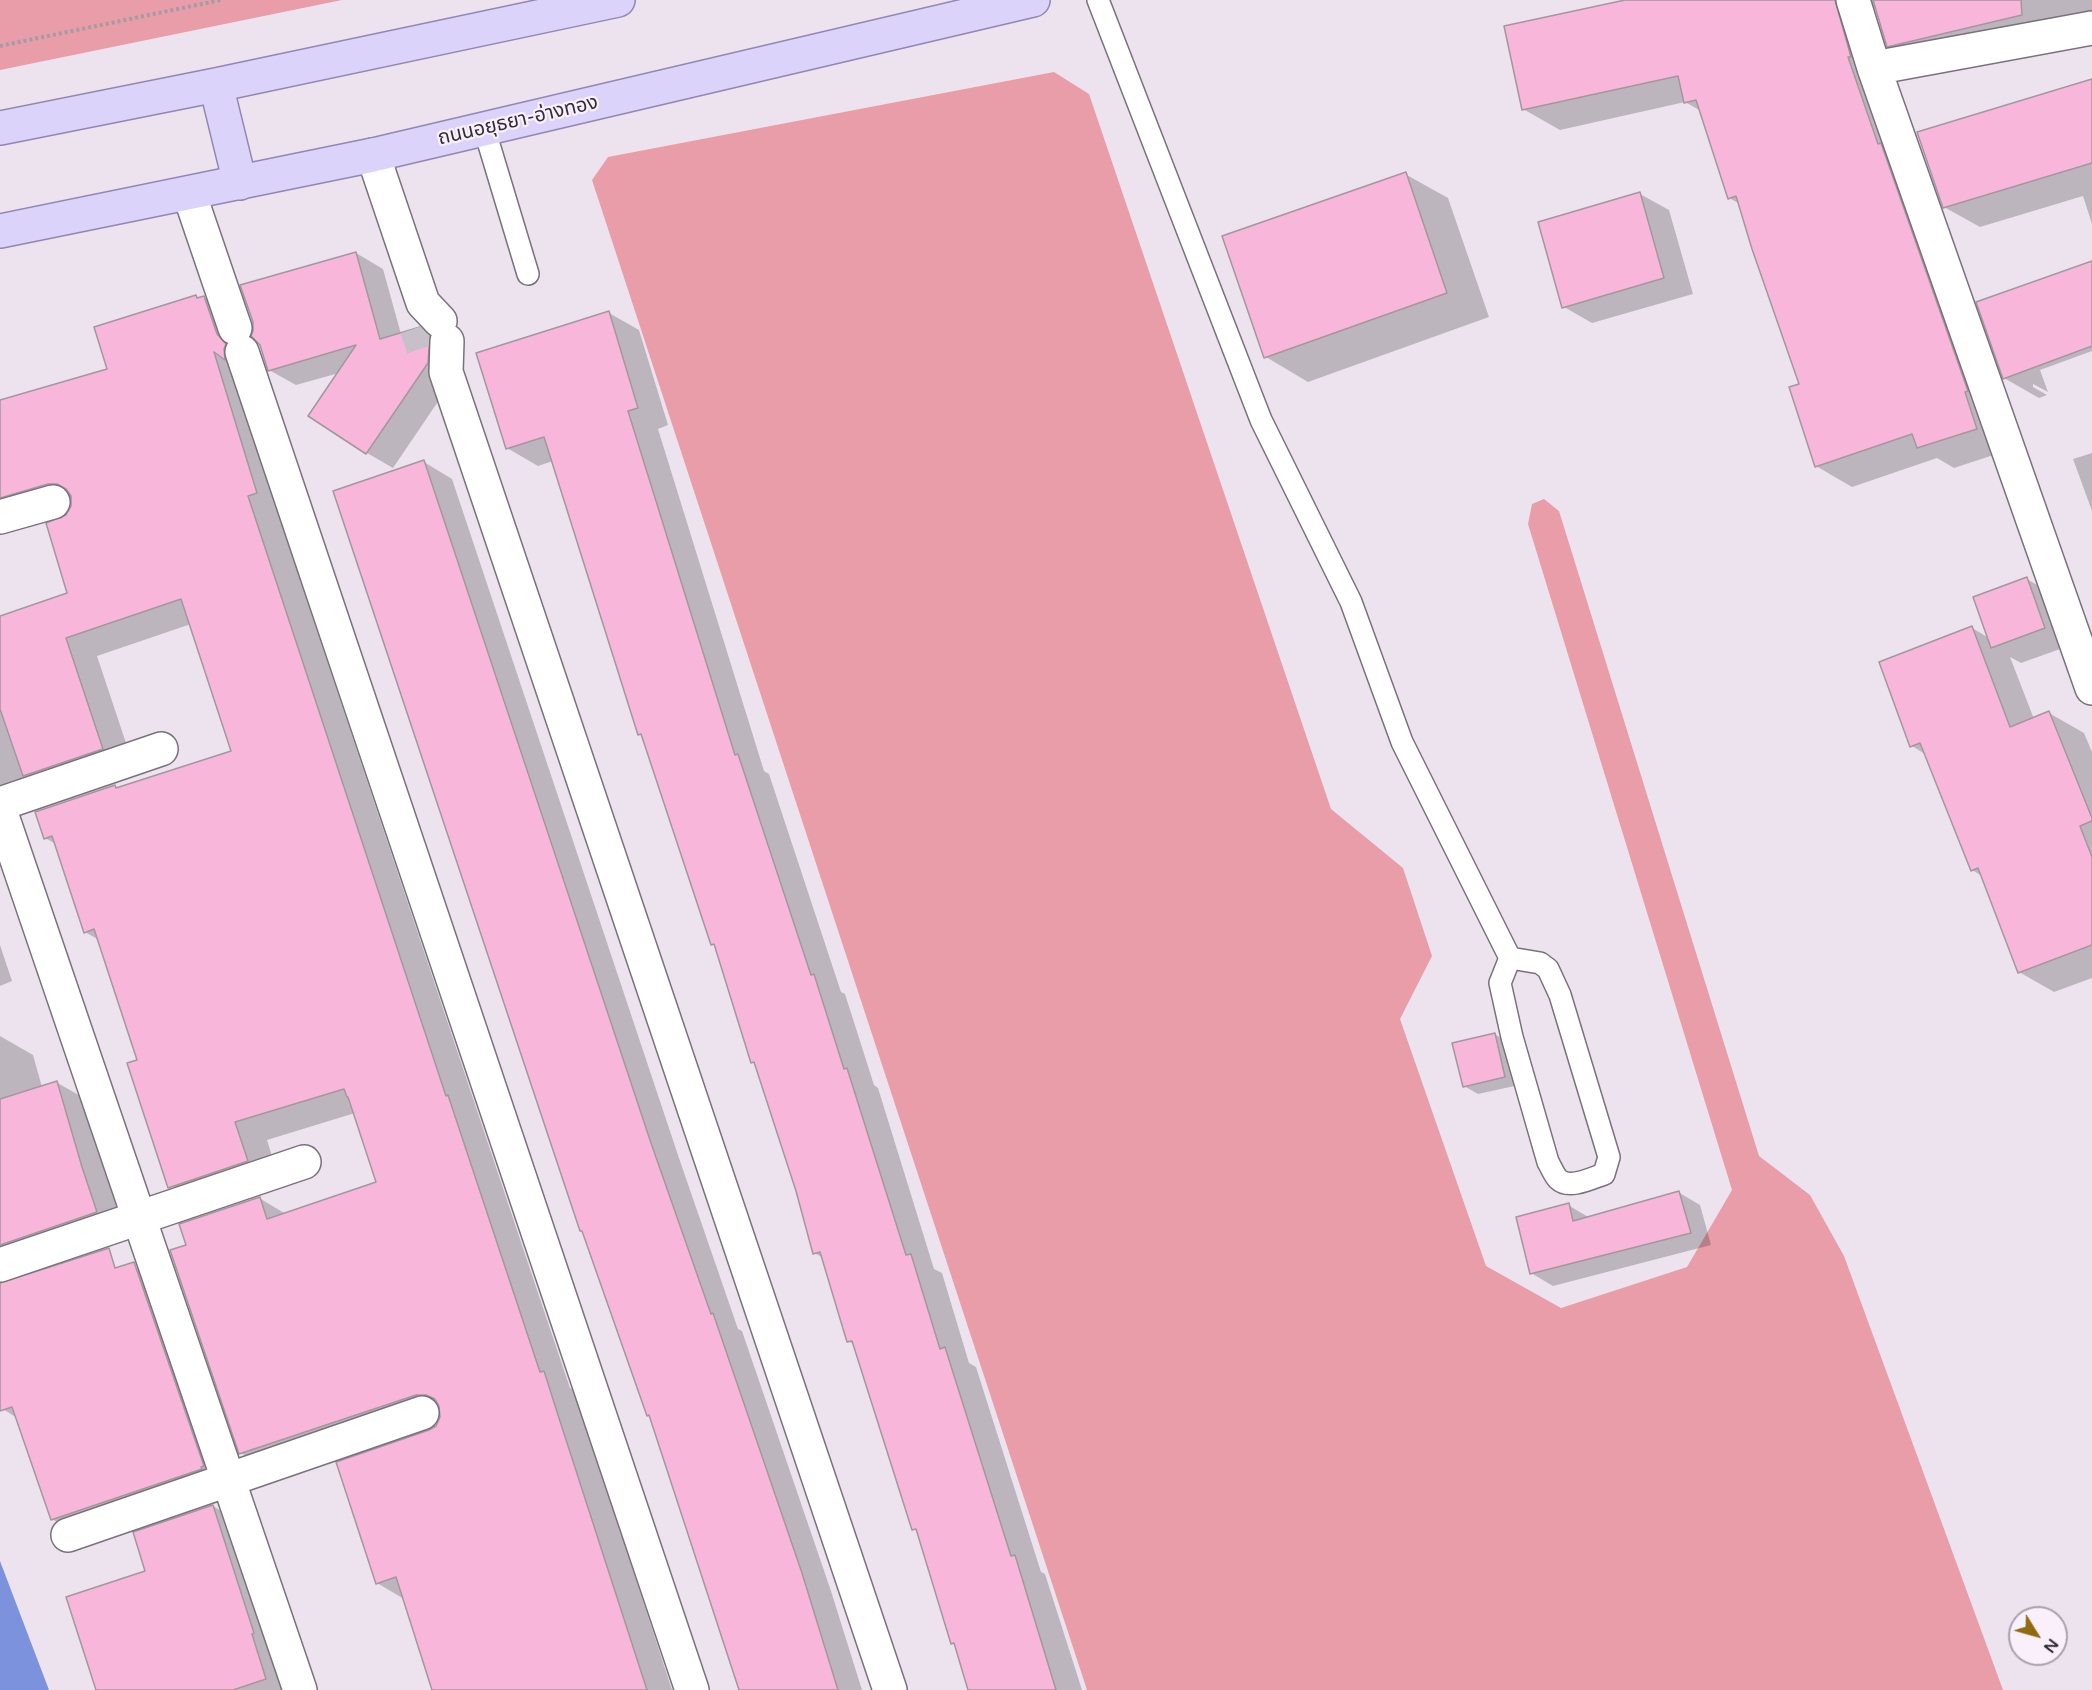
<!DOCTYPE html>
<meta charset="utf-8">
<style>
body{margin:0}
#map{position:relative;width:2092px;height:1690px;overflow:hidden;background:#ece3ee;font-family:"Varela Round",sans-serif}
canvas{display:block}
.north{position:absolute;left:2008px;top:1606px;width:60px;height:60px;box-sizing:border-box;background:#f9f0fc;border:2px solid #a9a2ac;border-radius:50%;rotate:127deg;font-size:16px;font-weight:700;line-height:24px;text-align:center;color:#322e33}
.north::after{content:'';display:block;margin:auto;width:21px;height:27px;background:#8f6a10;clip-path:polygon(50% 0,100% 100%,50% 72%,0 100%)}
</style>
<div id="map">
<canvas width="2092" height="1690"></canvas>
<div class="north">N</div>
</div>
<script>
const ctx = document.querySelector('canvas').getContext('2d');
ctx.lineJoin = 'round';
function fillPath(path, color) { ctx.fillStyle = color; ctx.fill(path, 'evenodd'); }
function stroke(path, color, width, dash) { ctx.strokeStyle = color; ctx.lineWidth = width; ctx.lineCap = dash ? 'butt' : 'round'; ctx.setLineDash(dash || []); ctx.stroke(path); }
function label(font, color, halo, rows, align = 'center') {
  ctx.font = font + ' "Varela Round","Noto Sans Thai",sans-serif'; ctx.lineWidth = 4.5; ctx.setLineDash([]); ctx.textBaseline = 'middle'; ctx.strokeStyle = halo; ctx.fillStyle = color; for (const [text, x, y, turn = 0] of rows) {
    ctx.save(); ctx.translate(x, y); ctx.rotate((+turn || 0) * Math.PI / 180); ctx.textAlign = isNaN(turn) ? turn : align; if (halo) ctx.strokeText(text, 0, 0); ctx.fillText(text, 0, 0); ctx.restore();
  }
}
const green = new Path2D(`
 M0,0H342L0,70Z
 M1054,72L1089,94L1331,809L1403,868L1432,956L1400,1019L1486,1266L1561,1308L1687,1267L1732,1190L1528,524L1532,504L1544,499L1559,511L1759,1156L1810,1195L1844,1256L2003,1690H1087L592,180L608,157Z`);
const water = new Path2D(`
 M0,1561L49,1690H0Z`);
const shadow = new Path2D(`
 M1632,0H2092V32L1924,66L1888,46L1876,6L1871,16L2012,449L1954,468L1937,458L1852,487L1816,466L1801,385L1740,204L1729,198L1701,111L1685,102L1560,130L1523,109Z
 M2092,81V224L2083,196L1980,227L1944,207Z
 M1405,174L1448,198L1489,317L1308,382L1266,357Z
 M1640,194L1669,210L1693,294L1592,323L1564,307Z
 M356,253L383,269L401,334L420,329L447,344L454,378L393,468L367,453L339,373L296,385L269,370Z
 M2092,263V351L2040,370L2048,392L2033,384V387L2047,395L2039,398L2004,378Z
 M196,296L200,299L204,297L236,316L279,514L310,610L530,1269L570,1388L575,1391L672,1690H434L404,1599L377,1583L429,1432L437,1427L443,1415L273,1472L241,1453L259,1198L286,1214L378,1183L355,1113L267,1140L279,1179L200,1202L168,1183L139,1061L99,940L85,932L56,844L45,838L114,786L118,789L233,752L191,624L97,656L134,767L0,799V618L69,594L67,517L72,504L0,525V402L109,370Z
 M609,313L639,330L668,425L658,429L764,771L769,774L841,992L845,994L874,1085L878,1088L934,1269L942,1273L969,1363L976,1367L1041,1572L1045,1574L1082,1690H971L956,1645L953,1643L918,1531L914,1529L855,1345L848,1341L824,1258L814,1253L797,1191L757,1064L753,1062L716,946L712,944L643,736L639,734L553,461L538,466L507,448Z
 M2092,453V511L2073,459Z
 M424,462L452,479L680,1161L738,1329L742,1331L831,1591L862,1690H740Z
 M2027,579L2056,596L2074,644L2021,663L2010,657L2034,719L2049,713L2084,733L2092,752V978L2054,992L2019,972L1982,876L1972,870L1925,754L1912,746L1972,628L1989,638Z
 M0,945L12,981L0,986Z
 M1494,1034L1509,1042L1519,1085L1478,1094L1464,1086Z
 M0,1036L33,1055L42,1087L56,1082L89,1101L128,1226L0,1269Z
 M1678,1192L1700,1205L1711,1245L1553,1286L1531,1273L1568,1205L1590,1218Z
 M136,1268L170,1288L238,1486L87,1539L52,1519L17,1418L3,1409L0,1400V1317Z
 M213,1506L241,1523L292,1690H99L147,1572Z`);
const building = new Path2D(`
 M1625,0H1835L1851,57H1848L1878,144L1881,143L1968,391L1965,392L1977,429L1917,448L1912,434L1815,467L1789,387L1799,384L1752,249L1736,196L1728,199L1696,100L1684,103L1678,76L1522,110L1504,26Z
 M1873,0H2021L2022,15L1887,47Z
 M2092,79V163L1943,208L1917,132Z
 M1406,172L1447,293L1264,358L1222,236Z
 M1640,192L1664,278L1562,308L1538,222Z
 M356,252L380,339L420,327L430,336L428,363L366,454L308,416L356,345L268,371L260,345L251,336L253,331V322L240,285Z
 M2092,261V346L2003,379L1976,302Z
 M196,295L197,298L204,296L217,334L226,344L224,349L225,360L214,352L257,493L248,496L446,1096L448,1095L540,1372L544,1371L559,1418L647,1690H432L396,1577L376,1584L336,1462L429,1430L436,1426L440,1417L439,1406L435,1399L426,1395H416L239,1454L170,1250L186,1245L179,1224L260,1197L267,1219L376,1182L348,1097H347L344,1089L235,1122L248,1161L168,1188L127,1063L137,1060L94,929L84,933L52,836L44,839L35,812L115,785L116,788L231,751L181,599L66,638L103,749L23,776L0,709V616L67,593L46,523L66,515L71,506V496L66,489L57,484H48L0,498V400L107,369L94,327Z
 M609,311L638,408L628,411L735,755L738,754L811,975L814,974L844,1069L847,1068L906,1255L911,1254L940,1349L945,1347L1011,1556L1015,1555L1056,1690H968L954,1643L951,1644L916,1529L912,1530L852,1341L847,1342L820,1252L813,1254L796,1191L754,1062L751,1063L714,944L711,945L641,734L638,735L544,437L506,449L476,353Z
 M424,460L651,1143L711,1314L713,1313L802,1573L838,1690H739L649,1415L647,1416L582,1231H580L333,491Z
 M2027,577L2045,628L1991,648L1973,597Z
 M1972,626L2010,727L2049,711L2092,818V821L2080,826L2092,857V945L2018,973L1978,868L1971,871L1920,743L1910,747L1879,662Z
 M1495,1033L1505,1077L1463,1087L1452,1043Z
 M57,1081L82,1167L97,1212L0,1245V1099Z
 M1679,1191L1691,1233L1530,1274L1516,1217L1569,1203L1573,1221Z
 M109,1248L115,1268L134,1262L204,1466L201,1467L202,1469L51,1520L12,1407L0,1411V1283Z
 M213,1505L254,1633L252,1634L266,1679L233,1690H96L66,1597L145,1571L133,1532Z`);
const streetTunnel = new Path2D(`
 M416,328L423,348`);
const path = new Path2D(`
 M0,46L221,0`);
const lane = new Path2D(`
 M1098,0L1261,420L1351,602L1402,742L1510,958
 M484,128L528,274
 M1510,958L1540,963L1548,969L1560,995L1609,1157L1604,1174C1592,1178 1569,1190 1558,1179C1554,1175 1551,1167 1548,1162L1512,1037L1500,983Z`);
const street = new Path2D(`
 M1853,0L1874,68L2092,688
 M1874,68L2092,28
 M373,155L423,303L440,321
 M189,193L235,328
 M447,341L446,372L890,1690
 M242,352L692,1690
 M0,517L53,502
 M0,804L161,749
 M0,810L300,1690
 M0,1265L304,1162
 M68,1535L422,1413`);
const primary = new Path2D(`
 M216,85L240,183
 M0,128L216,85L618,0
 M0,231L373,155L1033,0`);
const streetNames = [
 ["ถนนอยุธยา-อ่างทอง",518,121,-13]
];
fillPath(green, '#e89da9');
fillPath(water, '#7c92dc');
fillPath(shadow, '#0003');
fillPath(building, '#f9b6db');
stroke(building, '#a3979d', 1.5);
stroke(streetTunnel, '#c7bfc9', 33, [33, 16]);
stroke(lane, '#79717b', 24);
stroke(street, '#79717b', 36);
stroke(primary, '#9286b3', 36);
stroke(path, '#a39ca4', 4, [3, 3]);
stroke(lane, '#fff', 21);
stroke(street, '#fff', 33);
stroke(primary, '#dcd3fb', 33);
label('20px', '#322e33', '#f9f0fc', streetNames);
</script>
